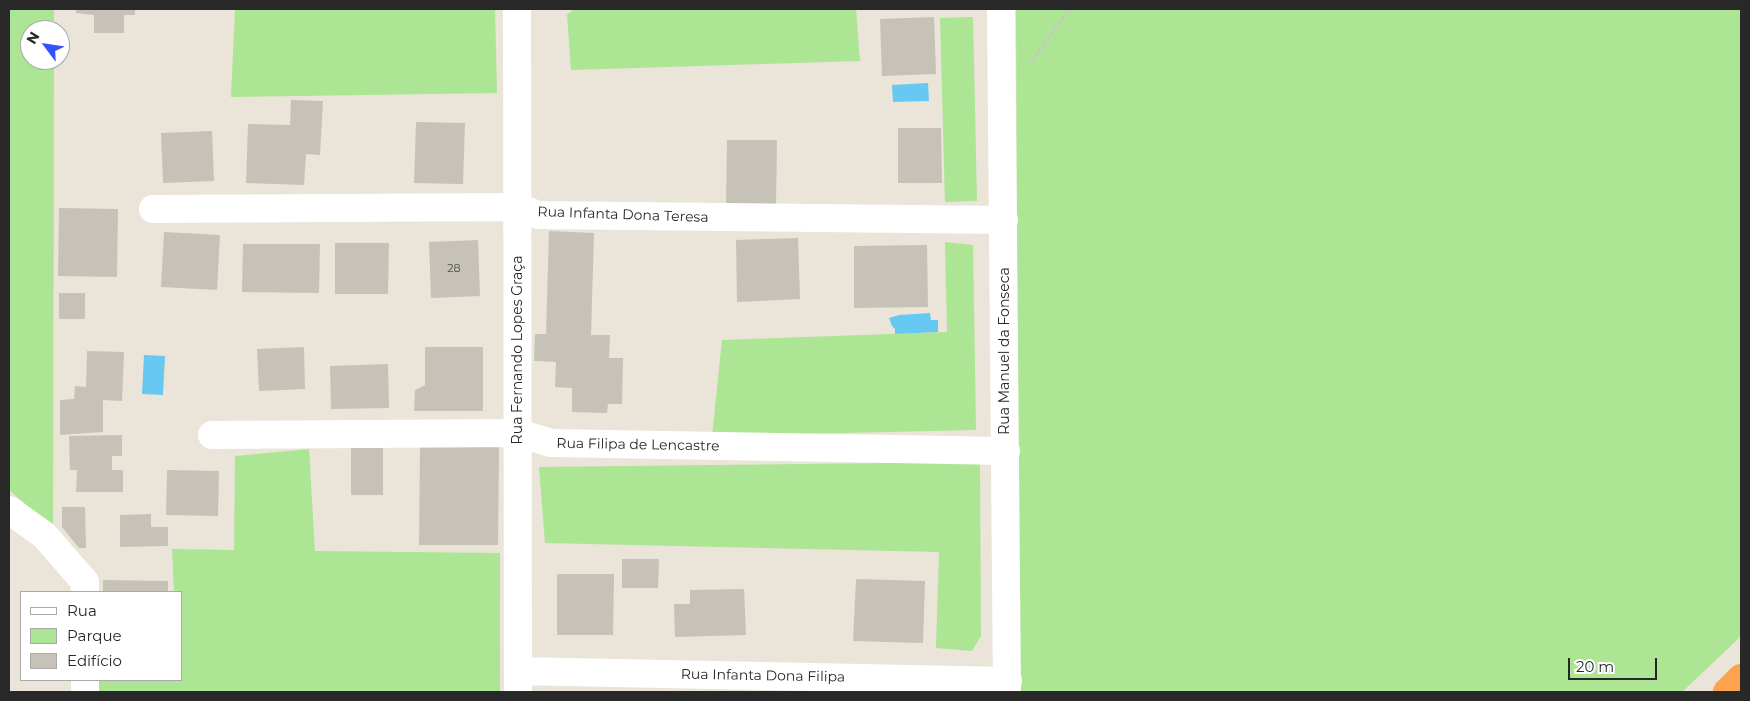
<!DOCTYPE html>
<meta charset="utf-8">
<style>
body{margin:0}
#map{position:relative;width:1750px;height:701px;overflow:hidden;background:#ebe4d9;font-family:Montserrat,sans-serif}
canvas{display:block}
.frame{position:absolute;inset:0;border:10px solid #282828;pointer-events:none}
.legend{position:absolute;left:20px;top:591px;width:162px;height:90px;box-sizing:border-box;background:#fff;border:1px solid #a9a9a9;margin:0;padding:6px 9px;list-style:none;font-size:15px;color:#282828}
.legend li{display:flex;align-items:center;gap:10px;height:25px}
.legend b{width:25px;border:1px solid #a9a9a9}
.north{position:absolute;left:20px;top:20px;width:50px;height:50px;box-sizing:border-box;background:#fff;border:1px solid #a9a9a9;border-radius:50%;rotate:301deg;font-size:14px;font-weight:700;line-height:20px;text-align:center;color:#282828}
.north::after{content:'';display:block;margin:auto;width:18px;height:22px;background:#3251ff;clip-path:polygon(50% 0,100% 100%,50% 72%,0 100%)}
.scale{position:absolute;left:1568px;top:658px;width:89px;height:22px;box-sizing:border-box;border:2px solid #282828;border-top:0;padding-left:6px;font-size:15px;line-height:18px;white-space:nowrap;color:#282828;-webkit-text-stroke:4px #fff;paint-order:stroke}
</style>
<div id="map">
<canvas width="1750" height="701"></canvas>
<div class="frame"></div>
<ul class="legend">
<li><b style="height:6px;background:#fff"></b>Rua</li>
<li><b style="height:14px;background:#ace593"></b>Parque</li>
<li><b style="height:14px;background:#c6c2b8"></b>Edifício</li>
</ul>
<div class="north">N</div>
<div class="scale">20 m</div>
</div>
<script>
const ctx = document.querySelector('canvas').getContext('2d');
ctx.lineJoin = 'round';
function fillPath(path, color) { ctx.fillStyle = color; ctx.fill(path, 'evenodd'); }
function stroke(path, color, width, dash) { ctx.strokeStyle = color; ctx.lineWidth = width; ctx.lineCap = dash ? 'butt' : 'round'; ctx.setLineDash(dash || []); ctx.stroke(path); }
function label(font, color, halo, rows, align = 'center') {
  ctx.font = font + ' Montserrat,sans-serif'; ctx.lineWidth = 4.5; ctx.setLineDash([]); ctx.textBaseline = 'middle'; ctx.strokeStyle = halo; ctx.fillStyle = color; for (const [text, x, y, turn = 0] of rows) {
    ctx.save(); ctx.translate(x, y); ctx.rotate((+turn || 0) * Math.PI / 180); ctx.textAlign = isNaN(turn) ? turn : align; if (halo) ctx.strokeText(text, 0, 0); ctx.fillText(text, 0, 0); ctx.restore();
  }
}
const green = new Path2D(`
 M9,9H54V30H30V60H54L53,528L9,490Z
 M235,9H495L497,93L231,97Z
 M574,9H856L860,61L571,70L567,15Z
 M1016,9H1741V634L1737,640L1682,692H1019Z
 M973,17L977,201L945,202L940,18Z
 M945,242L973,245L976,430L712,436L722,340L947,332Z
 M309,449L315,551L500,553V692H95L96,680H181V592H174L172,549L234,550L235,456Z
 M980,462L981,636L972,651L936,648L939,552L545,543L539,467Z`);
const water = new Path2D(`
 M928,83L929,101L893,102L892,85Z
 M930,313L931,320H938V332L895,334V329L892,326L889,318L899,315Z
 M144,355L165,356L163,395L142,394Z`);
const building = new Path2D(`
 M76,9H135V15H124V33H94V15L76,13Z
 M934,17L936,74L882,76L880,19Z
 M291,100L323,101L320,155L306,154L304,185L246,183L248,124L290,125Z
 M416,122L465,123L463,184L414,183Z
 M898,128H941L942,183H898Z
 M212,131L214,181L163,183L161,133Z
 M727,140H777L776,206L726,205Z
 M59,208L118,209L117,277L58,276Z
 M549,231L594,233L591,335H610L609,358H623L622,404H608L607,413L572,412V388L555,387L556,362L534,361L535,334H546Z
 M164,232L220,235L217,290L161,287Z
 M798,238L800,299L737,302L736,240Z
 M478,240L480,296L431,298L429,242Z
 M335,243H389L388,294H335Z
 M243,244H320L319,293L242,292Z
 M927,245L928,307L854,308V246Z
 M59,293H85V319H59Z
 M304,347L305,389L259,391L257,349Z
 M425,347H483V411H414L415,390L425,385Z
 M87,351L124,352L122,401L103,400V432L60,435V400L74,399L75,386L86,387Z
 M388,364L389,408L331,409L330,366Z
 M122,435V456H112V470H123V492H76L77,470H70L69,436Z
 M420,447H499L498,545H419Z
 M351,448H383V495H351Z
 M167,470L219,471L218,516L166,515Z
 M62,507H85L86,548H79L62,527Z
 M151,514V527H168V546L120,547V515Z
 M622,559H659L658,588H622Z
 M557,574H614L613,635H557Z
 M856,579L925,581L923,643L853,641Z
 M103,580L168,581V592H103Z
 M744,589L746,635L675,637L674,604H690V590Z`);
const path = new Path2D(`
 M1031,62L1070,9`);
const street = new Path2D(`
 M517,9L518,692
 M1001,9L1007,692
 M153,209L518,207L538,215L1004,220
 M212,435L518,433L551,443L1006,451
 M9,510L44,535L85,582V592
 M518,671L1008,681
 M85,692V680`);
const highway = new Path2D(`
 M1727,692L1741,678`);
const numberNames = [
 ["28",454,269]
];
const streetNames = [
 ["Rua Infanta Dona Teresa",623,215,2],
 ["Rua Fernando Lopes Graça",518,350,-90],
 ["Rua Manuel da Fonseca",1005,351,-90],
 ["Rua Filipa de Lencastre",638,445,1],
 ["Rua Infanta Dona Filipa",763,676,1]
];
fillPath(green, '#ace593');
fillPath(water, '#67c8f2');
fillPath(building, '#c6c2b8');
stroke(path, '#c7c7c7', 3, [4, 2.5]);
stroke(street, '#fff', 28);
stroke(highway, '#ffa250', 28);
label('11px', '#504e4c', null, numberNames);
label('14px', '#282828', '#fff', streetNames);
</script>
